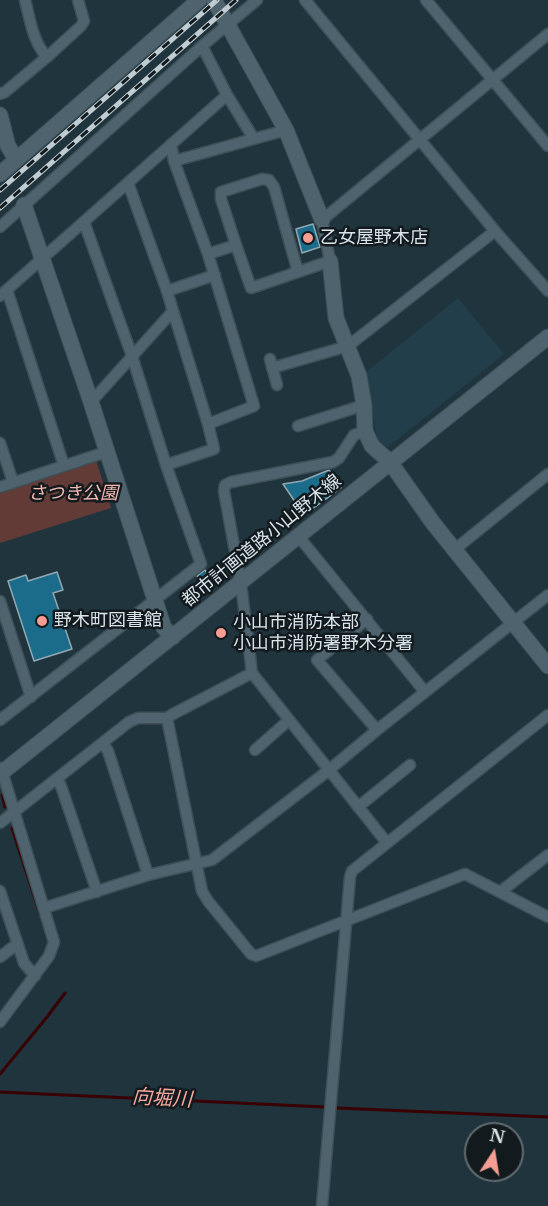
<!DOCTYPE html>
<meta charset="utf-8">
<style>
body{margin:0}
#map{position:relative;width:548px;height:1206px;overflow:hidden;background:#20343d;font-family:"Libre Baskerville",serif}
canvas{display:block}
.north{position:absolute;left:464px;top:1122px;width:60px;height:60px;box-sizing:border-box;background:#121a1e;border:2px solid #616b70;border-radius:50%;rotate:12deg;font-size:16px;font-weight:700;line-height:24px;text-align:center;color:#d8e4ea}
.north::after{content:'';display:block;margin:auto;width:21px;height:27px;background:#f59c93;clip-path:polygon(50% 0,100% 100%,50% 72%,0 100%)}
</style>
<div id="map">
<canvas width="548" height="1206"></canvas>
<div class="north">N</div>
</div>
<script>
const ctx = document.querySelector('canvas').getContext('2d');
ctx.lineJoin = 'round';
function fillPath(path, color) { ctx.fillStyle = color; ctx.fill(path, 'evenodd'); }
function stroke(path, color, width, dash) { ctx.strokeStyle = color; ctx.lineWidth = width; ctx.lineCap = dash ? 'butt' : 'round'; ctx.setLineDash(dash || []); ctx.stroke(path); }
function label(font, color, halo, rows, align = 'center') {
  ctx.font = font + ' "Libre Baskerville","Noto Sans JP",serif'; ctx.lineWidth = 5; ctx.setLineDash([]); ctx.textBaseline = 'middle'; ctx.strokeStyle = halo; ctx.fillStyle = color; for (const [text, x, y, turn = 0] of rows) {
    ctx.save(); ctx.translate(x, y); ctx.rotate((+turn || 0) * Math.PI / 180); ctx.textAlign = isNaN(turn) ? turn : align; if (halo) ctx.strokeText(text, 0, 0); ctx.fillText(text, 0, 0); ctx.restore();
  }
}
const built = new Path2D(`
 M458,298L504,354L388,447L378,442L365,373Z`);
const green = new Path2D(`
 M96,460L111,508L0,543V492Z`);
const stream = new Path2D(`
 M2,795L5,807
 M12,828L40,914
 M0,1074L47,1017L65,993
 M0,1092L325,1107
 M337,1108L548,1117`);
const building = new Path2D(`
 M313,224L320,247L302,253L296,229Z
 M329,470L341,488L304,515L283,484L302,481Z
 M205,570L214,583L207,589L197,576Z
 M57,572L63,590L53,593L72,649L34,661L8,581L26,575L28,581Z`);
const street = new Path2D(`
 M25,0C30,19 33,43 47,57
 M305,0L495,231L548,291
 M426,0L548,146
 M202,46L227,95L254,139
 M0,94L5,92L47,57L81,26L84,21L78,0
 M171,144L174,161L208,254L254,406L208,424
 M174,161L286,130
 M128,183L167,291
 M0,227L202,46L257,0
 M236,245L221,199V192L262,179L269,180L274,187L298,272
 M208,254L236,245L251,288L330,261L322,220L548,34
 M7,290L64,466
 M0,296L227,95
 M270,359L277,385
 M272,368L348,346L495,231
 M91,402L173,311L167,291L215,275
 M298,426L364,405
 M365,431L354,435L339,458L333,462L231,482L225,485L224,491L241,584L252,673L387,843
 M0,443L13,482
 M166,465L214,449L208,424L173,311
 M0,487L106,452
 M299,537L425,692
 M454,550L548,474
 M0,601L31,697
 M367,619L317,660L377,730
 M167,718L202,891L208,901L251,954L256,956L465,874L548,917
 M0,720L201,564L166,465L132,356L84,222
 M103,743L108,751L148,875
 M255,750L289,720
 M57,778L61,786L97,892
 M358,807L410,765
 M0,823L129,722L138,718H167L173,714L252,673
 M0,891L24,963L35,976
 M500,892L548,855
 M44,908L148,875L212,860L329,770L377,730L548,595
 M0,957L17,944
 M0,1022L49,956L54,942L1,768
 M322,1206L350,877L352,871L548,715`);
const secondary = new Path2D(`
 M214,0L286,130L322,220
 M0,115L8,146L16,159
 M0,174L199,0
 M24,205L91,402L164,628L173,637
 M330,261L336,318L359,376L364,405L365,431L372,446L390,462L433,523L548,666
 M0,774L548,337`);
const rail = new Path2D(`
 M0,190L217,0
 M0,208L236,0`);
const markers = [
 [308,238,6,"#f59c93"],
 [42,621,6,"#f59c93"],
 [221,633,6,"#f59c93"]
];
const poiNames = [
 ["乙女屋野木店",320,238],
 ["野木町図書館",54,621],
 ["小山市消防本部",233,623],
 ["小山市消防署野木分署",233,644]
];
const parkNames = [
 ["さつき公園",73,494]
];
const streetNames = [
 ["都市計画道路小山野木線",262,541,-39]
];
const waterNames = [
 ["向堀川",162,1099,3]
];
fillPath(built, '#223e4b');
fillPath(green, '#633b36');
stroke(stream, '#380002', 3);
fillPath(building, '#1b6c8b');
stroke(building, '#91a8b3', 1.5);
stroke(street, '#3e4f57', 13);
stroke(secondary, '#3e4f57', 17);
stroke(street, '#4e636d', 10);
stroke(secondary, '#4e636d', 15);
stroke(rail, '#bfccd2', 5);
stroke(rail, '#121a1e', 3, [9]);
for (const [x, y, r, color] of markers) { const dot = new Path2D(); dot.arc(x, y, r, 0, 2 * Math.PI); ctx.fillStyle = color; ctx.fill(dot); stroke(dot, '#121a1e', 2); }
label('18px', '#d8e4ea', '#121a1e', poiNames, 'left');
label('italic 18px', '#f4b8b1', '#121a1e', parkNames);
label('18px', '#d8e4ea', '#121a1e', streetNames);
label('italic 20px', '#f6a89f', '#121a1e', waterNames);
</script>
